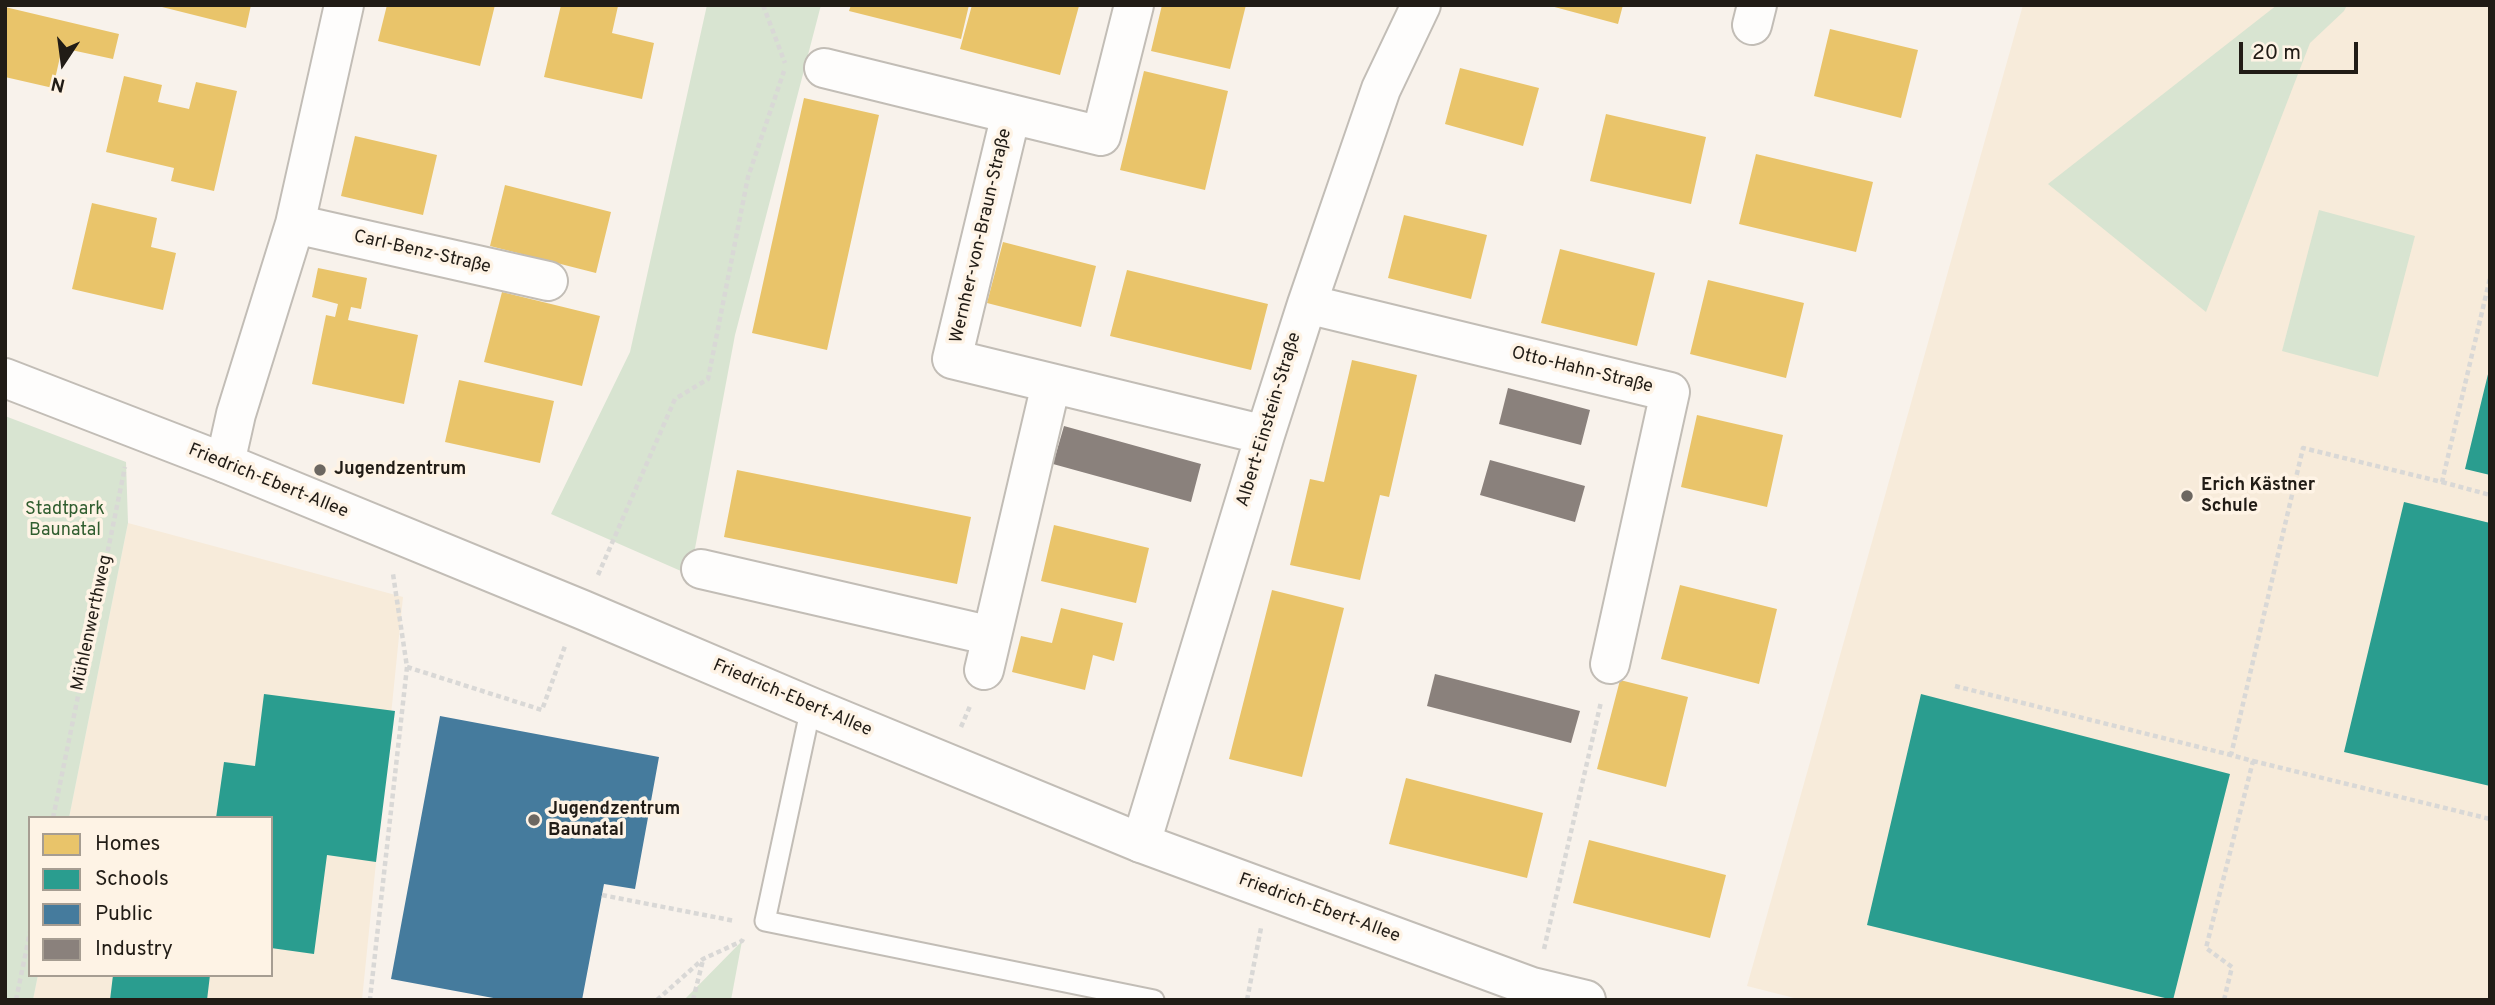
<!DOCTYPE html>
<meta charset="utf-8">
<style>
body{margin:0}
#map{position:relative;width:2495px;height:1005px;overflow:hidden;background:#f8f2eb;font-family:Overpass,sans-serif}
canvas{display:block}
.frame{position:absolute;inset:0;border:7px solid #211c16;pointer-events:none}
.legend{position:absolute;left:28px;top:816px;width:245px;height:161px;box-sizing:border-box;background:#fef3e5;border:2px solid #a69d92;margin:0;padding:9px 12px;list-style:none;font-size:21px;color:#211c16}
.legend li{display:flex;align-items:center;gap:14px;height:35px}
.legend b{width:35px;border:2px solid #a69d92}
.north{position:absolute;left:28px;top:28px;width:70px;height:70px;-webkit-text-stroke:5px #fef3e5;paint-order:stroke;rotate:193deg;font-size:19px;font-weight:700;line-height:28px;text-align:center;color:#211c16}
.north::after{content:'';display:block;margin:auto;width:24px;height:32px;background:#211c16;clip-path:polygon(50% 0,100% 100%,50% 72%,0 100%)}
.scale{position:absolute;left:2239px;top:42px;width:119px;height:32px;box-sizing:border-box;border:4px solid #211c16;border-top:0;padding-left:9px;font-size:21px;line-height:24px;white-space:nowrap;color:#211c16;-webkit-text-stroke:5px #fef3e5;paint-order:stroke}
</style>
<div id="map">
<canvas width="2495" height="1005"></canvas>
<div class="frame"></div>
<ul class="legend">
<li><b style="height:19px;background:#e9c46a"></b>Homes</li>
<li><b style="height:19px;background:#2a9d8f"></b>Schools</li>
<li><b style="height:19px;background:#457b9d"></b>Public</li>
<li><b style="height:19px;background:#8a817c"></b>Industry</li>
</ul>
<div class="north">N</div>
<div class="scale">20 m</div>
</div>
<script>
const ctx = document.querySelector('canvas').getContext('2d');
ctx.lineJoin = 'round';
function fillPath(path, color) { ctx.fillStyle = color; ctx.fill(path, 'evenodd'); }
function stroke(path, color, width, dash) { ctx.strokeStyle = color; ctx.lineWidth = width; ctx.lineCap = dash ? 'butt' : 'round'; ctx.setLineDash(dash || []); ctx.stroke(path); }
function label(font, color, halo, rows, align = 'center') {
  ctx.font = font + ' Overpass,sans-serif'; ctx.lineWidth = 7; ctx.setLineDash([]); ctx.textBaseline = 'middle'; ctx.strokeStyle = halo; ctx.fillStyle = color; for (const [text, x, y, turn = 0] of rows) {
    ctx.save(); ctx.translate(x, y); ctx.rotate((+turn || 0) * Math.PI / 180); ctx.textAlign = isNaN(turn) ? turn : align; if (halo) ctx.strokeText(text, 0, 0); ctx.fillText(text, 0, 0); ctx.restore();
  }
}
const built = new Path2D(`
 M2023,5H2490V1000H1802L1747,986Z
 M128,523L403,597L362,1000H33L38,975H271V818H69Z`);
const green = new Path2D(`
 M707,5H821L735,335L690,575L551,514L630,352Z
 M2277,5H2347L2344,11L2310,43L2206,312L2048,184Z
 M2319,210L2415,236L2378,377L2282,351Z
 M5,416L126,462L128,523L69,818H30V975H38L33,1000H5Z
 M742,941L731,1000H684Z`);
const homes = new Path2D(`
 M154,5H251L246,28Z
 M387,5H495L480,66L378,41Z
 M561,5L618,6L612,33L654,43L642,99L544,77Z
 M851,5H969L961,39L849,11Z
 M972,5L1079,6L1060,75L960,49Z
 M1162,5H1246L1230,69L1151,51Z
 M1547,5H1623L1618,24Z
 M5,7L119,34L113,59L62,48L53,88L5,77Z
 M1830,29L1918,50L1901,118L1814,96Z
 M1460,68L1539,88L1523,146L1445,124Z
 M1144,71L1228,91L1205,190L1120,170Z
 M124,76L162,85L158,102L189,109L196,82L237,91L214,191L171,181L174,168L106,152Z
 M804,98L879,115L827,350L752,333Z
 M1606,114L1706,137L1691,204L1590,181Z
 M355,136L437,155L423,215L341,196Z
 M1756,154L1873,182L1856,252L1739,224Z
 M505,185L611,212L596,273L490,246Z
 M92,203L157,218L151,247L176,253L163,310L72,289Z
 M1404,215L1487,235L1471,299L1388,278Z
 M1003,242L1096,266L1081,327L987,303Z
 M1560,249L1655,273L1637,346L1541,323Z
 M318,268L367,278L361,309L351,307L348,320L418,335L404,404L312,384L326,315L335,317L338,304L312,297Z
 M1127,270L1268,304L1251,370L1110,336Z
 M1708,280L1804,303L1786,378L1690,354Z
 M502,292L600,316L582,386L484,362Z
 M1352,360L1417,375L1389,497L1380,495L1360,580L1290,565L1310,479L1324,482Z
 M459,380L554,401L540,463L445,442Z
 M1697,415L1783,435L1767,507L1681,487Z
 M737,470L971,517L957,584L724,537Z
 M1054,525L1149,548L1136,603L1041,581Z
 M1680,585L1777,609L1759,684L1661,659Z
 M1272,590L1344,608L1302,777L1229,759Z
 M1061,608L1123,623L1114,661L1093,655L1085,690L1012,672L1021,636L1052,643Z
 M1620,680L1688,697L1666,787L1597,769Z
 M1406,778L1543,813L1527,878L1389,844Z
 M1589,840L1726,875L1710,938L1573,903Z`);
const schools = new Path2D(`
 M2489,370H2490V475L2465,469Z
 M2404,502L2490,523V786L2344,752Z
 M264,694L395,711L376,862L327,855L314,954L271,948V818H216L224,762L255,766Z
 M1921,694L2230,774L2173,1000L1867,925Z
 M113,975H210L207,1000H110Z`);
const public = new Path2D(`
 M440,716L659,757L635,889L604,884L582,1000H504L391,979Z`);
const industry = new Path2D(`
 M1508,388L1590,410L1581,445L1499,424Z
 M1064,426L1201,464L1191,502L1053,464Z
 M1490,460L1585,486L1575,522L1480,495Z
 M1435,674L1580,711L1571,743L1427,706Z`);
const path = new Path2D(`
 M763,5L785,63
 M2442,482L2490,495
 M598,575L675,399L708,379L748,177L784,71
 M407,667L542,710L565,646
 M1955,686L2231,755
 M961,727L970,706
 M2253,761L2490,819
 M53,818L125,467
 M602,895L735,921
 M1544,949L1601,702
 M16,1000L30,932
 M372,1000L370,999L407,667L393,574
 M657,1000L703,959L742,941L743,939
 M693,1000L703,960
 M1247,1000L1261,928
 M2224,1000L2232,967L2206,948L2253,761L2231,755L2303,448L2442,482L2490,278`);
const service = new Path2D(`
 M811,707L765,921L1154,1000`);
const minor = new Path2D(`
 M1134,5L1101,136L1011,114L952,359L1265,435
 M1752,25L1757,5
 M824,68L1011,114
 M295,224L548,281
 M1307,304L1670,392L1610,664
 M225,463L236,414L295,224L344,5
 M701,569L992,636
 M984,670L1051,384
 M1141,843L1265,435L1307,304L1381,89L1421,5`);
const tertiary = new Path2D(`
 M5,378L225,463L583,610L811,707L1141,843L1532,987L1586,1000`);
const markers = [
 [320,470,7,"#6c6761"],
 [2187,496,7,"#6c6761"],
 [534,820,7,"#6c6761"]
];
const streetNames = [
 ["Wernher-von-Braun-Straße",982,236,-77],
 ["Carl-Benz-Straße",422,253,13],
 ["Otto-Hahn-Straße",1582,371,14],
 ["Albert-Einstein-Straße",1270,420,-73],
 ["Friedrich-Ebert-Allee",268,482,22],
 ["Mühlenwerthweg",93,623,-78],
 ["Friedrich-Ebert-Allee",792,699,23],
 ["Friedrich-Ebert-Allee",1319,909,20]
];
const poiNames = [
 ["Jugendzentrum",334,470],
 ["Erich Kästner",2201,486],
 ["Schule",2201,507],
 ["Jugendzentrum",548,810],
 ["Baunatal",548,831]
];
const parkNames = [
 ["Stadtpark",65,510],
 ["Baunatal",65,531]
];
fillPath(built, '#f7ebda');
fillPath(green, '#d8e4d1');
fillPath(homes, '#e9c46a');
fillPath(schools, '#2a9d8f');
fillPath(public, '#457b9d');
fillPath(industry, '#8a817c');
stroke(service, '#c2bdb6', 23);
stroke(minor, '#c2bdb6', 42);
stroke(tertiary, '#c2bdb6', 42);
stroke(path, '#d9d8d6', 4.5, [5, 3.5]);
stroke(service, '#fefdfc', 19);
stroke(minor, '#fefdfc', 38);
stroke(tertiary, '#fefdfc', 38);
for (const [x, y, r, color] of markers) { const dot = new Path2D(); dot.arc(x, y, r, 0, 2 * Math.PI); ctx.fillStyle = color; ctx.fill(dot); stroke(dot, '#fef3e5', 2.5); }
label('18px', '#211c16', '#fef3e5', streetNames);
label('bold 18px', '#211c16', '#fef3e5', poiNames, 'left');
label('18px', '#305d2f', '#fef3e5', parkNames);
</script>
